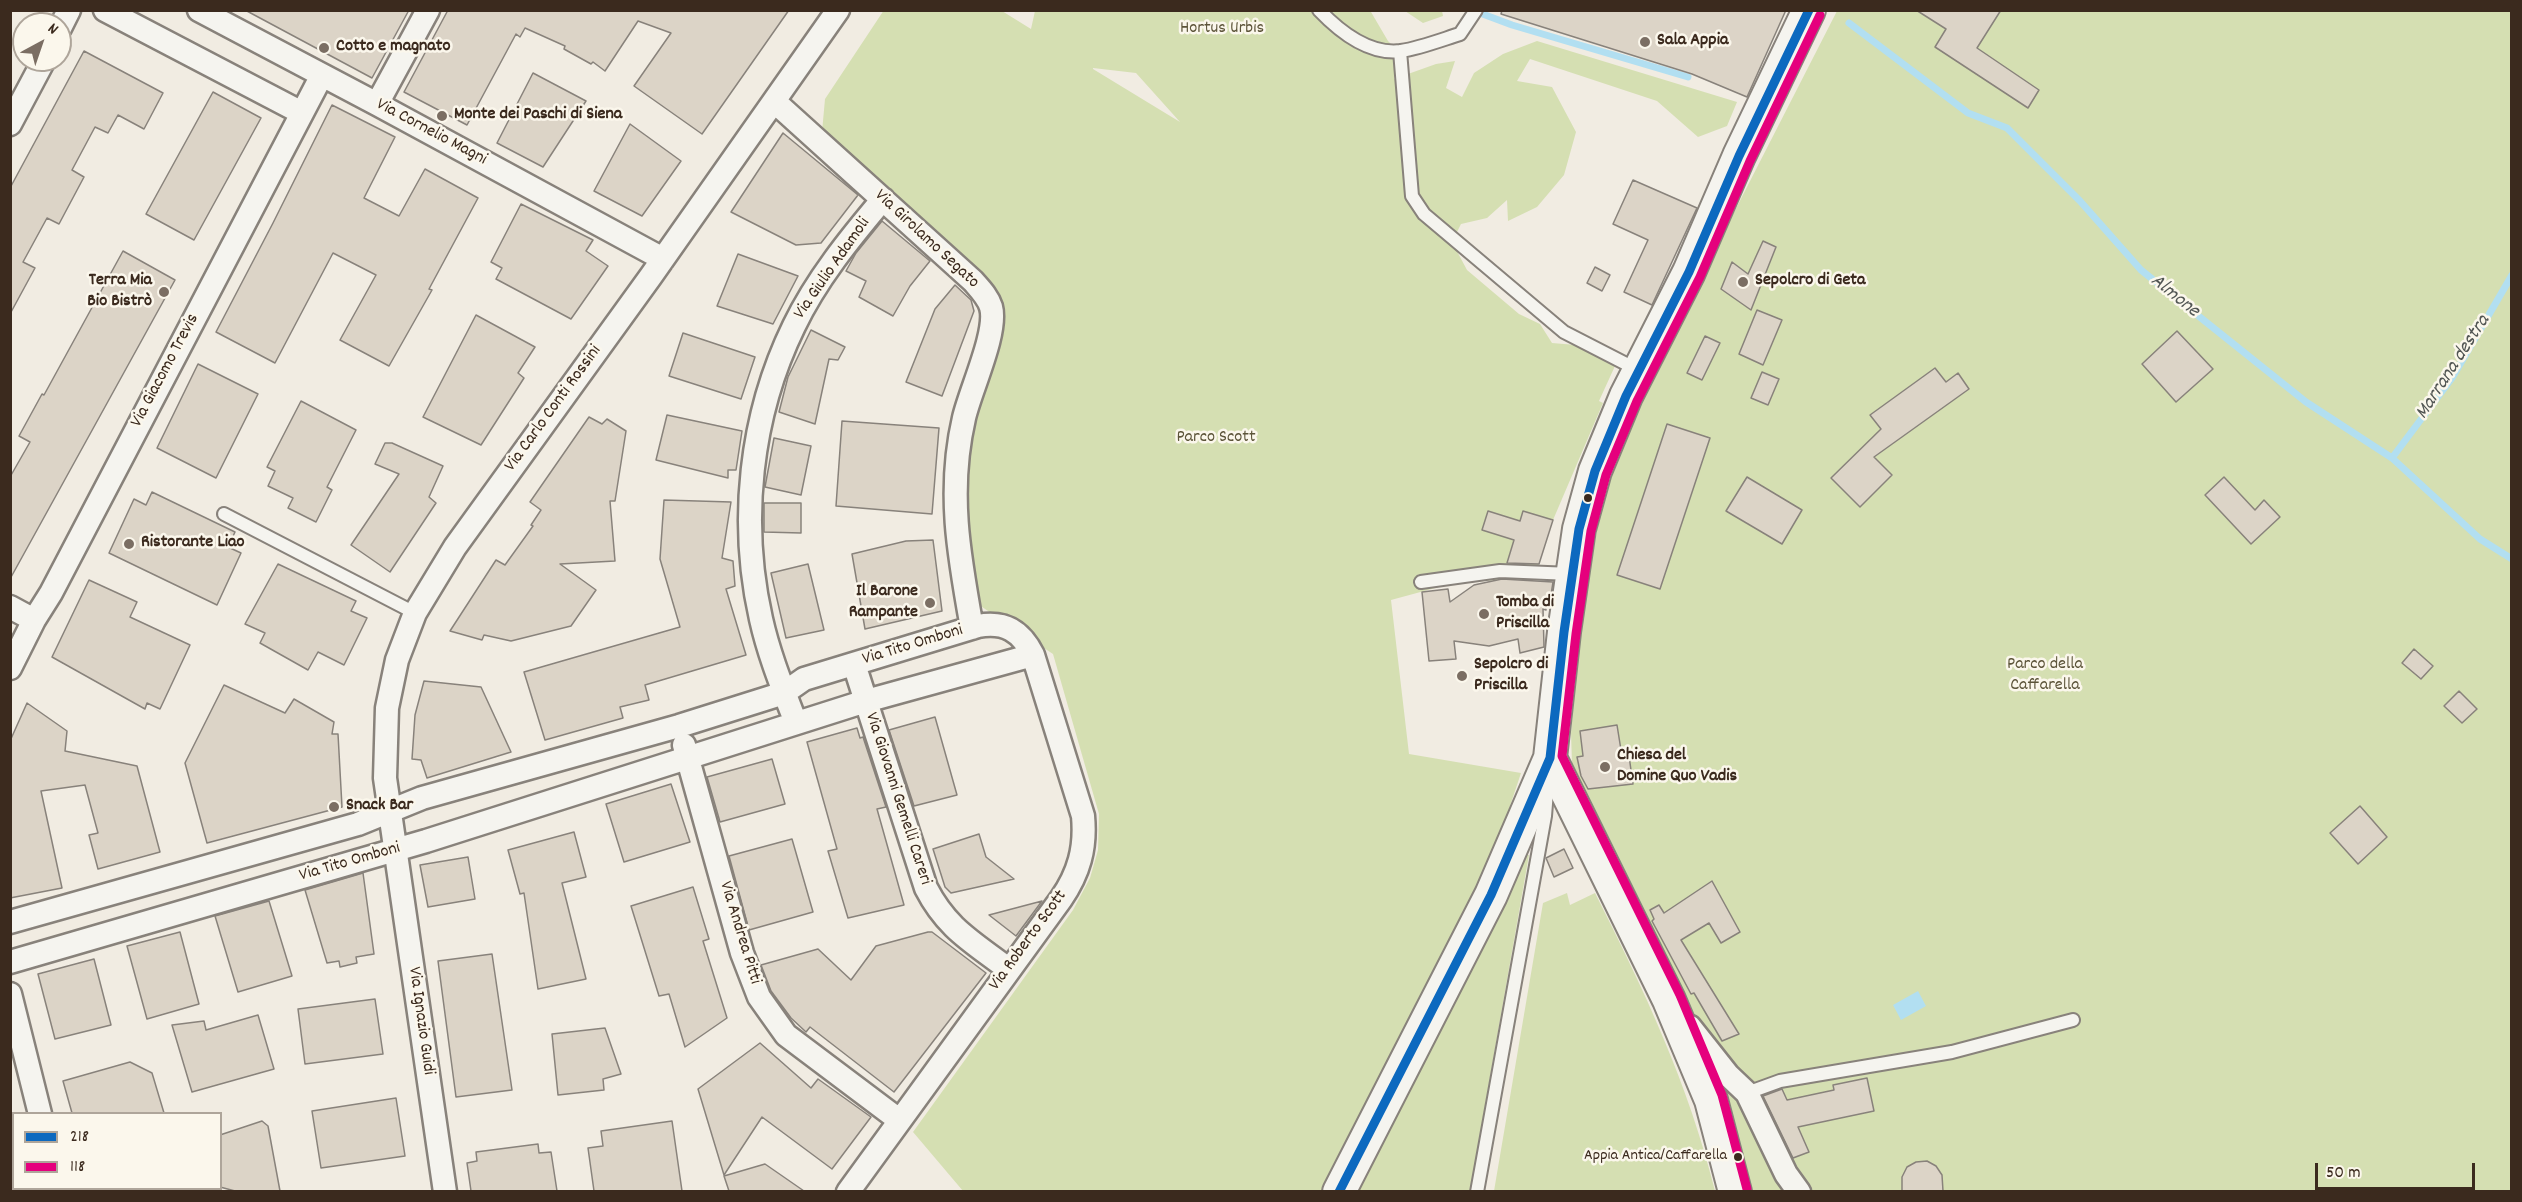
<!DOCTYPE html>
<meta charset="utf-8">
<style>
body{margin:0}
#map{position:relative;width:2522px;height:1202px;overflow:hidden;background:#f1ece2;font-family:Dekko,sans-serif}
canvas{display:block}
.frame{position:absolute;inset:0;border:12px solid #3b2a1e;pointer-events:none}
.legend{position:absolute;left:12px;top:1112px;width:210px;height:78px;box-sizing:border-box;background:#fbf7ec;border:2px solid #aea59a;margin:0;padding:8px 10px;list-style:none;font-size:18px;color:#3b2a1e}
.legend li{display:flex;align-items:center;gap:12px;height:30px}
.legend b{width:30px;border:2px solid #aea59a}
.north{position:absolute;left:12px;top:12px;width:60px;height:60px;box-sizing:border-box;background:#fbf7ec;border:2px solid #aea59a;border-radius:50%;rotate:40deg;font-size:16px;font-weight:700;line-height:24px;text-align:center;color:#3b2a1e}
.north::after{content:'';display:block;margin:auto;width:21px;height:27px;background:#7b6e63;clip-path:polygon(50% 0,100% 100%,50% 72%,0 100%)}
.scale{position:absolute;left:2315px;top:1163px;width:160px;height:27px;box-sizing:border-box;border:3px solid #3b2a1e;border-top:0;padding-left:8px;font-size:18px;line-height:21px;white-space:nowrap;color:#3b2a1e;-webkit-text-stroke:4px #fbf7ec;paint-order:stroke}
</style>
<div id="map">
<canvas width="2522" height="1202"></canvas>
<div class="frame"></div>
<ul class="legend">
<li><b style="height:8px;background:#0c69bf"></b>218</li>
<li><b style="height:8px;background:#e5007d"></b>118</li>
</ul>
<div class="north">N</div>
<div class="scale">50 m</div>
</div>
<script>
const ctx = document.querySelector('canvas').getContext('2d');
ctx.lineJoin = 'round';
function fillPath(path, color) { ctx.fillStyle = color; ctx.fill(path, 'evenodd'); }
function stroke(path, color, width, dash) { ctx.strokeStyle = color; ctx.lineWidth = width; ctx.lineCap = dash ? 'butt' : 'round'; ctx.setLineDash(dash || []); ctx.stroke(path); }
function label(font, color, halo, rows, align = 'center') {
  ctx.font = font + ' Dekko,sans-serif'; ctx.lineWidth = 5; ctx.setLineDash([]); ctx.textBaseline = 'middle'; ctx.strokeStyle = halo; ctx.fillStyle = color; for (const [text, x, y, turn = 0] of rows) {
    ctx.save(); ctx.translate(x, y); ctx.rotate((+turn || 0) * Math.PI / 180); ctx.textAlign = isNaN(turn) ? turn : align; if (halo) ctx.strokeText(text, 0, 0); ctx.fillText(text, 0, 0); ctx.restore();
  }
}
const green = new Path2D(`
 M884,10L1002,11L1031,29L1035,11H1365L1371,12L1388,41L1396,49L1394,79L1436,64L1455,61L1446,88L1462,97L1474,73L1503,54L1537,41L1737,102L1727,126L1698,137L1657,101L1530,59L1517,81L1552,87L1576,132L1564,175L1537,207L1508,221L1507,200L1487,218L1461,224L1452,242L1467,270L1519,314L1540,324L1552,343L1588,346L1615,366L1599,401L1603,403L1553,520L1535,575L1509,576V579L1450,584L1391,600L1409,754L1521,773L1481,893L1326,1191H963L913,1132L1073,910L1090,878L1098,850L1099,814L1053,654L973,601L964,461L980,390L1001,335V313L822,132L825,99ZM1093,68L1136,73L1180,122L1093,69Z
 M1405,11H1442L1443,16L1423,23Z
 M1837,11H2511V1191L1750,1192L1708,1052L1686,998L1580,793L1572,764L1571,733L1580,633L1606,476L1638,400Z
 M1519,854L1529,855L1470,1191L1348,1192Z
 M1567,893L1570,905L1595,893C1645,992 1688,1083 1715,1191H1494L1543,903Z`);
const water = new Path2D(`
 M1918,991L1926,1006L1901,1020L1893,1005Z`);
const stream = new Path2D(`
 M1472,10L1512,25L1688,77
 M1849,23L1968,113L2007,128L2080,201L2141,270L2306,402L2392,458L2480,539L2512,559
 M2392,458L2452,378L2512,275`);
const building = new Path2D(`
 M245,10H409L372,78Z
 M448,10H789L702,134L634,86L671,33L638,21L605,71L593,62L591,64L564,49L565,46L525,28L520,37L516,34L467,125L404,92Z
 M1502,10H1786L1747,97L1692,74L1501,14Z
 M1916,10H2001L1977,48L2039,90L2028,108L1935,47L1946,29Z
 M84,51L163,93L144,129L118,115L108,133L95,127L72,170L84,177L59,224L47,218L23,262L35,268L10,314V188Z
 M533,73L586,101L543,167L497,143Z
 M213,92L261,118L194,240L146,214Z
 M332,105L395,137L364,198L399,216L425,169L478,198L429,289L432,290L389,366L340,340L376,275L333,253L275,363L216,332L273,223Z
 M630,124L681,161L642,216L594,191Z
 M783,133L858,195L821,243L796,245L731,212Z
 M1633,180L1697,208L1652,305L1624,292L1648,240L1613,224Z
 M521,204L593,240L586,251L608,266L571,319L496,279L502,268L491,262Z
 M882,221L930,261L910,286L893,316L859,297L866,281L846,271L856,253Z
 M1763,241L1776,247L1751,310L1721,289L1732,262L1748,274Z
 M123,251L175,280L10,579V477L30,442L19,436L42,394L44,395Z
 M738,254L798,276L773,324L717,306Z
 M1595,267L1610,275L1602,291L1587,283Z
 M955,285L971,300L974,311L942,396L906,382L935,309Z
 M1757,310L1782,320L1763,365L1739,354Z
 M476,315L535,347L518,373L524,378L481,445L423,417Z
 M811,330L845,347L838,360L829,359L815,424L779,412L788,377Z
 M2177,331L2213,369L2176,402L2142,364Z
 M683,333L755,357L741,399L669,376Z
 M1705,336L1720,343L1702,380L1687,373Z
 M198,364L258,394L216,478L157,448Z
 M1935,368L1946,382L1958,373L1969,389L1874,457L1892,475L1860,507L1831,478L1881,429L1870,415Z
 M1762,372L1779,379L1768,405L1751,398Z
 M301,401L356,430L327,487L332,490L316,522L288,508L293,498L268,486L275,471L267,467Z
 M667,415L742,431L736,470H728V478L656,460Z
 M589,417L602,424L607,419L626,431L615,501H610L615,561L560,564L596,590L571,626L511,641L484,635L482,640L450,631L496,560L505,565L533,526L531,525L541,510L530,502Z
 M842,421L939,428L932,514L836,506Z
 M1667,424L1710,438L1660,589L1617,575Z
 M774,438L811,446L801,495L765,487Z
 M385,443H392L443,466L429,497L436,503L390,572L351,545L399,474L375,464Z
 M1747,477L1802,510L1782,544L1726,511Z
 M2224,477L2255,510L2264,500L2280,517L2251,544L2205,495Z
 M152,492L235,532L228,547L241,553L217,605L109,553L134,499L146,505Z
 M664,500L731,502L722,558L733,561L735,586L726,589L746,655L645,685L649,700L620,707L623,718L545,740L524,672L680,627L660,559Z
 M764,503H801V533L764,532Z
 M1488,511L1520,521L1523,511L1553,520L1539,564L1507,563L1514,540L1482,530Z
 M933,540L942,611L865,629L852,554L906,541Z
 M278,564L356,601L351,611L367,618L344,665L318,652L308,670L260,643L265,633L245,624Z
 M808,564L824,630L786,638L771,573Z
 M1502,579L1553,582L1550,601H1545L1546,610L1543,609L1544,647L1520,653L1518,639L1489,646L1454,641L1456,659L1429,661L1422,592L1448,589L1450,602L1474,585Z
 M89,580L137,602L130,617L190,645L160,709L147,703L145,709L52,657Z
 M2414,649L2433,666L2421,679L2402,663Z
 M424,681L481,687L511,752L427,778L421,760L412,759L415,715Z
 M224,685L285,713L294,699L334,722L332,734H338L342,807L207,843L185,763Z
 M2459,691L2477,709L2462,723L2444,706Z
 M27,703L67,731L65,751L137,766L160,852L98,869L89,835L98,833L85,785L41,791L62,888L10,898V741Z
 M935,717L957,795L914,806L889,730Z
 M1617,725L1621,750L1628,749L1633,784L1588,789L1581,776L1577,757L1583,756L1580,731Z
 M857,728L860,738L863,737L886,807L877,809L904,905L848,918L828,851L837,849L807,742Z
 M772,759L785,804L720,822L707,777Z
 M671,784L690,842L624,862L606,804Z
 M2360,806L2387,837L2358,864L2330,833Z
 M574,832L586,877L562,883L586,979L538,989L524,893L520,894L508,850Z
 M979,834L986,857L1014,879L951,893L945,887L933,849Z
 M792,839L813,912L749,930L729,856Z
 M1564,849L1573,868L1554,877L1546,858Z
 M468,857L475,899L428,907L420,865Z
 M363,873L374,954L356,957L357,963L340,967L339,961L327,963L305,890Z
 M1712,881L1740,932L1721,943L1709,923L1681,940L1739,1034L1722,1041L1694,993L1691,994L1652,921L1654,919L1650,910L1659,905L1664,913Z
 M693,887L709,939L703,941L727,1018L685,1047L669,994L659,996L631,906Z
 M269,901L292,976L238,992L215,916Z
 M1042,901L1016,936L989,915Z
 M180,932L199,1004L147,1019L127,946Z
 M928,932H932L986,973L894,1092L810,1027L806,1032L791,1018L771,991L761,965L818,949L851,980L876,946Z
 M492,954L512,1090L456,1097L438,961Z
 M94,959L111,1025L55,1039L38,974Z
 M375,999L383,1054L305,1064L298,1009Z
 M258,1015L274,1069L192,1092L172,1025L204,1021L206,1030Z
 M605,1028L621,1074L603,1079L604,1090L558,1095L552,1034Z
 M760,1043L811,1088L818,1079L871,1117L832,1169L762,1117L724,1175L698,1089Z
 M130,1062L152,1073L164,1113H72L63,1081Z
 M1867,1078L1874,1111L1798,1127L1809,1152L1793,1158L1763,1096L1782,1089L1787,1100L1834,1090L1833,1085Z
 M396,1098L405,1156L321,1168L312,1111Z
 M262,1121L268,1126L280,1191H235L220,1187V1135Z
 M672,1121L682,1191H594L588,1148L603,1146L601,1131Z
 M538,1144L539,1153L551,1152L557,1191H471L467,1163L477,1161L476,1152Z
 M1927,1161L1936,1166L1942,1175L1943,1191H1902V1177L1907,1167L1916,1162Z
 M765,1164L804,1191H729L724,1176Z`);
const lane = new Path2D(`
 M1319,10C1340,32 1370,55 1401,51C1420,48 1441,40 1460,34L1476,10
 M1400,51L1412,196L1424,214L1564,332L1638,370
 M224,514L415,613
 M1421,582L1500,571L1571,574
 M1747,1093L1780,1081L1952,1052L2073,1020
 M1477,1192L1545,816L1547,791`);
const street = new Path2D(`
 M105,10L302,113
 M199,10L377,104L663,259
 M60,28L69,10
 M775,102L973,281C980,289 988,297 991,307C998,332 970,391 964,418C947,491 959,556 972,628
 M377,104L428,10
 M10,124L44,60
 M10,607L34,620
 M854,664L926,888C947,929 973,942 1008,969
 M10,668L34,620L51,593L322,75
 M796,723C783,689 769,655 761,619C739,522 750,416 794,326C816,280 850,238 883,199
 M684,745L742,953L759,997L786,1035L899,1120
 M10,922L358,824L422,798L679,726L784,693L804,679L978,626C1005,621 1021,631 1033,655L866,701L426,841L10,962
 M10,994L40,1114
 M1690,1027L1728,1075L1747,1093L1786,1174L1799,1192
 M58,1188L59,1192
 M445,1192L385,778L387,708L397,660L415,613L455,547L651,276L838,10
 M848,1192L1061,899C1079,873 1086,848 1083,816L1033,655`);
const secondary = new Path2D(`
 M1339,1192L1491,895L1550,758
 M1735,1192L1711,1100L1669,1000L1550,758L1564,632L1579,529L1595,471L1626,396L1689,272L1739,156L1809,10`);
const bus1 = new Path2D(`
 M1339,1192L1491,895L1550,758L1564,632L1579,529L1595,471L1626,396L1689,272L1739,156L1809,10`);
const bus2 = new Path2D(`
 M1747,1189L1722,1095L1680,995L1562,756L1576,634L1591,531L1606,475L1637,401L1700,277L1750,161L1820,15`);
const markers = [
 [1645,42,6,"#7b6e63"],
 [324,48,6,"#7b6e63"],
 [442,116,6,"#7b6e63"],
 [1743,282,6,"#7b6e63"],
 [164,292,6,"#7b6e63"],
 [1588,498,5,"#3b2a1e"],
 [129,544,6,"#7b6e63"],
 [930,603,6,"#7b6e63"],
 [1484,614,6,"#7b6e63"],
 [1462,676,6,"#7b6e63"],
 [1605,767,6,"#7b6e63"],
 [334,807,6,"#7b6e63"],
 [1738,1157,5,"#3b2a1e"]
];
const busNames = [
 ["Appia Antica/Caffarella",1727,1157]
];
const parkNames = [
 ["Hortus Urbis",1222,30],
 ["Parco Scott",1216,439],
 ["Parco della",2045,666],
 ["Caffarella",2045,687]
];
const poiNames = [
 ["Sala Appia",1657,42],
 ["Cotto e magnato",336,48],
 ["Monte dei Paschi di Siena",454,116],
 ["Terra Mia",152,282,"right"],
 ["Bio Bistrò",152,303,"right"],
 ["Sepolcro di Geta",1755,282],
 ["Ristorante Liao",141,544],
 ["Il Barone",918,593,"right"],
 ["Rampante",918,614,"right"],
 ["Tomba di",1496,604],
 ["Priscilla",1496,625],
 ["Sepolcro di",1474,666],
 ["Priscilla",1474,687],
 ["Chiesa del",1617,757],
 ["Domine Quo Vadis",1617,778],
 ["Snack Bar",346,807]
];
const streetNames = [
 ["Via Cornelio Magni",431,133,28],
 ["Via Girolamo Segato",926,240,43],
 ["Via Giulio Adamoli",833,269,-55],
 ["Via Giacomo Trevis",166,371,-62],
 ["Via Carlo Conti Rossini",554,409,-54],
 ["Via Tito Omboni",913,646,-17],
 ["Via Giovanni Gemelli Careri",897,799,72],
 ["Via Tito Omboni",350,863,-16],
 ["Via Andrea Pitti",739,933,73],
 ["Via Roberto Scott",1029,941,-54],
 ["Via Ignazio Guidi",420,1021,82]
];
const waterNames = [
 ["Almone",2174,297,39],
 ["Marrana destra",2454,368,-57]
];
fillPath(green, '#d5dfb2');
fillPath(water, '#b2dff1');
stroke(stream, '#b2dff1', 7);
fillPath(building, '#dcd4c7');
stroke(building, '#88827b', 1.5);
stroke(lane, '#88827b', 16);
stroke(street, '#88827b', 27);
stroke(secondary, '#88827b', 36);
stroke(lane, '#f5f4ef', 12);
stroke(street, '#f5f4ef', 22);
stroke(secondary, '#f5f4ef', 32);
stroke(bus1, '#0c69bf', 9);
stroke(bus2, '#e5007d', 9);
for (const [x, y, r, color] of markers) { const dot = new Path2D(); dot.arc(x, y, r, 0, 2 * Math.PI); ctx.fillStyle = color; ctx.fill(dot); stroke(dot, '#fbf7ec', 2); }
label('16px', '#3b2a1e', '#fbf7ec', busNames, 'right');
label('18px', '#5c5439', '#fbf7ec', parkNames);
label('bold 18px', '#3b2a1e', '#fbf7ec', poiNames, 'left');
label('18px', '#3b2a1e', '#fbf7ec', streetNames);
label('italic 20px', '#525654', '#fbf7ec', waterNames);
</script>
